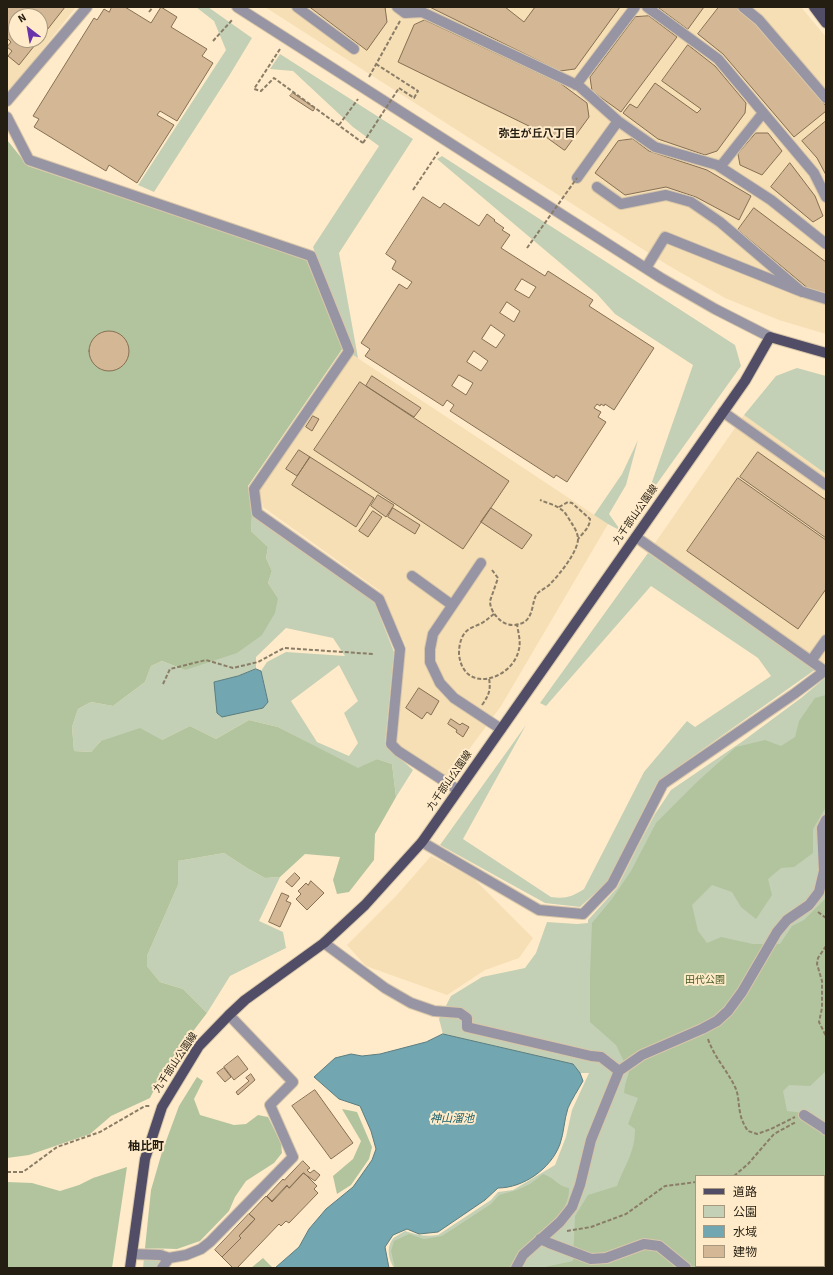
<!DOCTYPE html>
<meta charset="utf-8">
<style>
body{margin:0}
#map{position:relative;width:833px;height:1275px;overflow:hidden;background:#ffebc9;font-family:"Source Sans 3","Noto Sans JP",sans-serif}
canvas{display:block}
.frame{position:absolute;inset:0;border:8px solid #241d11;pointer-events:none}
.legend{position:absolute;left:695px;top:1175px;width:130px;height:92px;box-sizing:border-box;background:#ffebc9;border:1px solid #a7997f;margin:0;padding:5px 7px;list-style:none;font-size:12px;color:#241d11}
.legend li{display:flex;align-items:center;gap:8px;height:20px}
.legend b{width:20px;border:1px solid #a7997f}
.north{position:absolute;left:8px;top:8px;width:40px;height:40px;box-sizing:border-box;background:#ffebc9;border:1px solid #a7997f;border-radius:50%;rotate:329deg;font-size:11px;font-weight:700;line-height:16px;text-align:center;color:#241d11}
.north::after{content:'';display:block;margin:auto;width:14px;height:18px;background:#6933aa;clip-path:polygon(50% 0,100% 100%,50% 72%,0 100%)}
</style>
<div id="map">
<canvas width="833" height="1275"></canvas>
<div class="frame"></div>
<ul class="legend">
<li><b style="height:5px;background:#514d66"></b>道路</li>
<li><b style="height:11px;background:#c3d0b5"></b>公園</li>
<li><b style="height:11px;background:#72a6b0"></b>水域</li>
<li><b style="height:11px;background:#d4b895"></b>建物</li>
</ul>
<div class="north">N</div>
</div>
<script>
const ctx = document.querySelector('canvas').getContext('2d');
ctx.lineJoin = 'round';
function fillPath(path, color) { ctx.fillStyle = color; ctx.fill(path, 'evenodd'); }
function stroke(path, color, width, dash) { ctx.strokeStyle = color; ctx.lineWidth = width; ctx.lineCap = dash ? 'butt' : 'round'; ctx.setLineDash(dash || []); ctx.stroke(path); }
function label(font, color, halo, rows, align = 'center') {
  ctx.font = font + ' "Source Sans 3","Noto Sans JP",sans-serif'; ctx.lineWidth = 4; ctx.setLineDash([]); ctx.textBaseline = 'middle'; ctx.strokeStyle = halo; ctx.fillStyle = color; for (const [text, x, y, turn = 0] of rows) {
    ctx.save(); ctx.translate(x, y); ctx.rotate((+turn || 0) * Math.PI / 180); ctx.textAlign = isNaN(turn) ? turn : align; if (halo) ctx.strokeText(text, 0, 0); ctx.fillText(text, 0, 0); ctx.restore();
  }
}
const built = new Path2D(`
 M7,7H76L9,92H7ZM16,16H40V40H16Z
 M265,7H801L826,37V334L779,320L725,298L666,264Z
 M353,355L608,524L501,706L448,778L397,743L406,646L380,591L263,507L259,486Z
 M744,415L826,474V661L816,669L648,553Z
 M431,856L474,879L533,938L519,958L485,970L447,995L366,966L347,945L397,895Z`);
const green = new Path2D(`
 M196,7H208L252,38L229,76L154,192L138,185L226,50L214,21Z
 M280,54L413,139L339,253L358,358L353,355L313,247L379,146L353,127L293,71L270,69Z
 M442,156L735,345L741,366L646,499L693,365L615,314L597,294L437,159Z
 M797,368L826,376V474L744,415L776,376Z
 M638,440L626,485L609,514L621,531L608,524L594,515L622,474Z
 M252,515L374,601L394,652L385,745L413,770L396,797L392,764L377,759L358,769L278,727L249,720L216,739L190,726L162,740L101,741L91,752L74,751L72,727L78,709L91,702L113,706L145,682L151,666L162,661L185,670L278,598L268,583L272,571L266,558L268,547L251,531ZM286,628L333,638L345,656L286,652L267,662L261,671L268,702L214,682L238,676L256,669V657ZM339,665L358,701L344,713L358,743L349,756L317,742L291,701Z
 M648,553L816,669L658,781L607,882L580,907L545,903L440,845L526,725L463,839L551,897C566,899 571,897 584,889L644,772L687,721L695,727L771,676L758,658L651,586L546,706L540,703Z
 M826,677V1268H394C389,1260 386,1249 392,1240C395,1236 401,1234 405,1231C417,1235 426,1237 438,1235L491,1200L498,1192L513,1190L555,1165L566,1137L572,1110L589,1073H580L573,1064L443,1034L439,1019L451,996L482,977L525,968L536,953L547,922L577,924L588,923V920L617,888L638,846L655,814L671,790L743,741L801,698ZM696,1176H824V1266H696Z
 M224,853L247,868L265,878L280,877L259,921L283,932L286,948L230,976L207,1013L183,989L160,982L147,966V956L178,885V861Z
 M145,1248L164,1249L159,1267L160,1268H143Z`);
const forest = new Path2D(`
 M7,140L28,166L306,259L343,348L248,486L252,515L251,531L268,547L266,558L272,571L268,583L278,598L275,613L262,635L237,653L185,670L162,661L151,666L145,682L113,706L91,702L78,709L72,727L74,751L91,752L101,741L140,728L162,740L190,726L216,739L249,720L278,727L358,768L377,759L392,764L396,797L375,834L374,860L349,892L337,894L333,880L340,857L305,854L280,877L265,878L247,868L224,853L178,861V885L147,956V966L160,982L183,989L207,1013L165,1068L150,1098L111,1116L90,1134L29,1155L7,1158Z
 M826,695V807L813,829V853L794,867L781,868L768,879L772,895L756,919L741,907L732,892L712,885L692,905L698,931L707,943L721,937L753,944H780L792,926L804,920L826,898V1071L810,1086L789,1085L783,1091L787,1111L813,1114L826,1127V1268H540L573,1261L575,1216L588,1195L617,1186C625,1164 635,1153 635,1129L628,1124L638,1098L624,1093L625,1085L629,1072L616,1045L590,1022V974L592,923L612,899L631,871L656,823L698,781L736,747L765,740L781,746L795,737L799,721L815,698ZM696,1176H824V1266H696Z
 M197,1077L203,1081L194,1099L200,1115L234,1125L246,1124L258,1115L268,1117L281,1143L282,1153L274,1163L246,1181L235,1197L229,1211L200,1241L177,1249L145,1248L151,1190L162,1152L179,1106Z
 M342,1109L357,1112L372,1147L369,1159L351,1185L337,1194L333,1176L353,1159L361,1141Z
 M127,1167L112,1268H7V1182L32,1183L60,1191L79,1185L93,1178Z
 M543,1174C554,1177 557,1186 569,1188C570,1225 518,1237 511,1268H395L391,1251L394,1241L409,1234L424,1239L442,1236L491,1204L499,1195L517,1190L530,1184Z
 M263,1258L273,1268H251Z`);
const water = new Path2D(`
 M256,669L261,671L268,702L263,708L222,717L217,713L214,682L238,676Z
 M443,1034L573,1064L580,1073L583,1081C578,1090 572,1099 568,1108C564,1120 564,1133 560,1144C551,1169 523,1188 498,1188L485,1200L438,1232L419,1234L407,1229L393,1235L385,1247L389,1268H275L299,1247L309,1229L326,1209L353,1187L372,1160L376,1149L371,1131L360,1106L339,1099L314,1077L335,1058L351,1054L362,1056L380,1054L426,1042Z`);
const building = new Path2D(`
 M7,7H65L40,39V16H16V40H39L19,65L8,56L12,51L7,47L11,42L7,38Z
 M112,7H125L151,23L161,7L177,17L171,27L207,49L202,56L213,63L177,121L160,111L157,115L174,125L137,183L109,165L106,171L34,127L39,119L33,116L94,18L97,20L104,9L109,12Z
 M310,7H385L387,22L367,50Z
 M430,7H505L524,22L535,7H620L575,69L560,71Z
 M658,7H704L688,29Z
 M719,7H736L756,21L826,106V111L794,137L723,54L698,34Z
 M649,16L677,37L621,112L592,91L590,77L635,17Z
 M425,20L560,83L587,103L589,117L565,150H564L535,129L398,62L414,25Z
 M688,45L715,66L746,103L745,113L717,151L705,155L658,139L623,113L630,104L637,108L655,83L697,113L701,109L662,81Z
 M293,93L315,108L313,111L290,96Z
 M826,121V175L817,158L802,141Z
 M756,133H768L782,151L762,175L740,165L738,154Z
 M633,139L649,151L707,170L751,196L739,220L696,197L666,187L625,195L595,173L618,141Z
 M790,163L815,196L823,216L813,222L771,187Z
 M423,197L440,208L444,203L479,226L487,214L495,220L494,221L504,228L502,230L510,235L501,248L545,276L548,271L593,300L589,306L654,348L614,410L605,404L604,406L601,404L600,406L597,404L594,408L601,412L598,417L606,422L567,482L556,475L554,478L450,411L454,405L447,400L443,406L365,356L370,349L361,343L399,284L407,289L412,282L392,269L396,261L386,254ZM522,279L536,287L529,298L515,290ZM507,302L520,311L514,322L500,313ZM491,325L505,335L496,348L482,339ZM474,351L488,361L481,371L467,362ZM459,375L473,383L466,395L452,386Z
 M754,208L826,262V297L816,295L738,230Z
 M89 351a20 20 0 1 1 40 0a20 20 0 1 1-40 0Z
 M372,376L421,408L414,417L366,386Z
 M360,382L509,481L463,549L314,450Z
 M313,416L319,419L312,431L306,427Z
 M299,450L310,457L297,476L286,469Z
 M758,452L826,500V538L740,477Z
 M310,457L374,498L356,527L292,485Z
 M738,478L826,540V589L798,629L687,551Z
 M378,495L394,505L386,517L371,506Z
 M393,508L420,525L415,534L388,517Z
 M491,508L532,535L522,549L481,522Z
 M373,511L382,517L368,537L359,531Z
 M419,688L439,701L431,715L427,712L422,719L406,708Z
 M451,719L460,725L462,723L469,727L463,737L456,732L457,730L448,724Z
 M295,873L300,878L292,887L286,882Z
 M311,881L324,893L307,910L296,899L301,894L298,891L306,883L308,885Z
 M282,893L289,896L286,901L291,903L280,927L269,922Z
 M238,1056L248,1069L234,1080L224,1067Z
 M224,1068L231,1077L225,1082L217,1073Z
 M251,1074L255,1080L238,1095L236,1092L249,1081L246,1078Z
 M315,1090L353,1143L331,1159L292,1106Z
 M303,1161L310,1168L307,1170L310,1173L314,1170L320,1175L315,1181L303,1173L289,1188L287,1185L272,1201L267,1196L283,1179L284,1180Z
 M304,1173L317,1186L314,1189L318,1193L289,1223L286,1221L281,1226L279,1224L237,1268H233L222,1257L241,1238L239,1236L255,1219L249,1214L266,1196L272,1202L287,1186L289,1188Z
 M249,1214L255,1219L239,1236L241,1238L222,1257L215,1250Z`);
const path = new Path2D(`
 M149,12L153,7
 M213,41L233,19
 M280,49L254,89L261,91L274,78L363,143
 M376,64L418,91L414,98L399,88
 M369,77L400,21
 M339,125L358,99
 M413,190L439,151
 M559,507L568,502L572,503L590,519C590,527 583,533 578,539
 M492,570L498,578L490,601C490,607 493,613 497,617C501,622 507,625 513,625C538,624 529,599 539,592C543,589 548,587 551,583C560,574 578,551 578,539C578,533 574,527 571,522C568,518 566,513 562,510C556,505 547,503 540,500
 M494,614C490,617 487,620 482,623C476,626 468,628 464,634C460,640 459,647 459,654C463,695 513,680 519,649C521,641 518,632 517,624
 M163,684L170,669L206,660L233,668L258,662L284,648L373,654
 M482,705C489,695 491,690 489,678
 M818,912L826,918
 M826,946L818,958L817,964L822,981V1008L819,1022L826,1036
 M708,1039C714,1057 727,1070 735,1087C739,1095 738,1103 740,1112C741,1119 744,1125 748,1131L757,1134L771,1129L795,1117
 M7,1172H23L57,1147L100,1132L145,1106H151
 M734,1176L748,1164L774,1134L796,1122
 M567,1231L591,1227L626,1214L665,1186L696,1182`);
const minor = new Path2D(`
 M237,7L661,278L715,309L770,337
 M297,7L354,49
 M397,7L405,13L422,12L579,86L618,121L655,147L717,165L771,200L826,244
 M647,7L718,59L814,173L826,197
 M743,7L759,20L826,98
 M576,85L635,7
 M7,101L87,7
 M7,117L29,160L311,256L349,351L254,489L257,513L379,599L400,649L391,744L398,751L458,790
 M720,167L763,113
 M577,178L618,121
 M597,187L621,204L666,195L691,202L720,222L802,292
 M646,268L665,237L800,291L826,299
 M723,412L826,485
 M636,537L825,671
 M481,563L433,634L430,649V662L440,683L454,698L501,729
 M412,576L452,605
 M811,661L826,640
 M422,842L539,910L583,914L612,884L663,784L794,694L826,670
 M324,943L385,988L411,1003L434,1011L460,1013L467,1018V1027L591,1056L601,1057L619,1071
 M804,1115L824,1128L826,1130
 M540,1239L549,1243L591,1259L606,1258L644,1244L659,1246L686,1268
 M132,1254L160,1255L169,1258L186,1255L201,1249L210,1242L293,1157L270,1105L293,1082L229,1015
 M824,1254L826,1253
 M162,1268L169,1258
 M516,1268L523,1255L560,1222L572,1207L580,1185L591,1140L619,1071L642,1055L702,1029L717,1021L728,1011L742,992L777,932L787,920L809,905L819,892L824,871L822,828L826,820
 M740,1268L742,1266`);
const major = new Path2D(`
 M814,7L826,23
 M824,7L826,9
 M130,1268L145,1159L162,1107L199,1046L229,1015L245,1000L324,943L365,905L422,842L745,381L770,337L826,353`);
const pathBridge = new Path2D(`
 M363,143L399,88
 M527,248L577,178`);
const streetNames = [
 ["九千部山公園線",636,515,-55],
 ["九千部山公園線",450,781,-55],
 ["九千部山公園線",176,1063,-56]
];
const parkNames = [
 ["田代公園",705,981]
];
const neighbourhoodNames = [
 ["弥生が丘八丁目",537,135]
];
const waterNames = [
 ["神山溜池",452,1120]
];
const quarterNames = [
 ["柚比町",146,1147]
];
fillPath(built, '#f6deb5');
fillPath(green, '#c3d0b5');
fillPath(forest, '#b2c49e');
fillPath(water, '#72a6b0');
stroke(water, '#5b7d80', 1);
fillPath(building, '#d4b895');
stroke(building, '#866f53', 1);
stroke(minor, '#d8c6a8', 12);
stroke(major, '#d8c6a8', 12);
stroke(path, '#8a7d67', 2, [4, 2]);
stroke(minor, '#9795a4', 10);
stroke(major, '#514d66', 10);
stroke(pathBridge, '#8a7d67', 2, [4, 2]);
label('10px', '#241d11', '#ffebc9', streetNames);
label('10px', '#445b23', '#ffebc9', parkNames);
label('bold 11px', '#241d11', '#ffebc9', neighbourhoodNames);
label('italic 11px', '#155c69', '#ffebc9', waterNames);
label('bold 12px', '#241d11', '#ffebc9', quarterNames);
</script>
